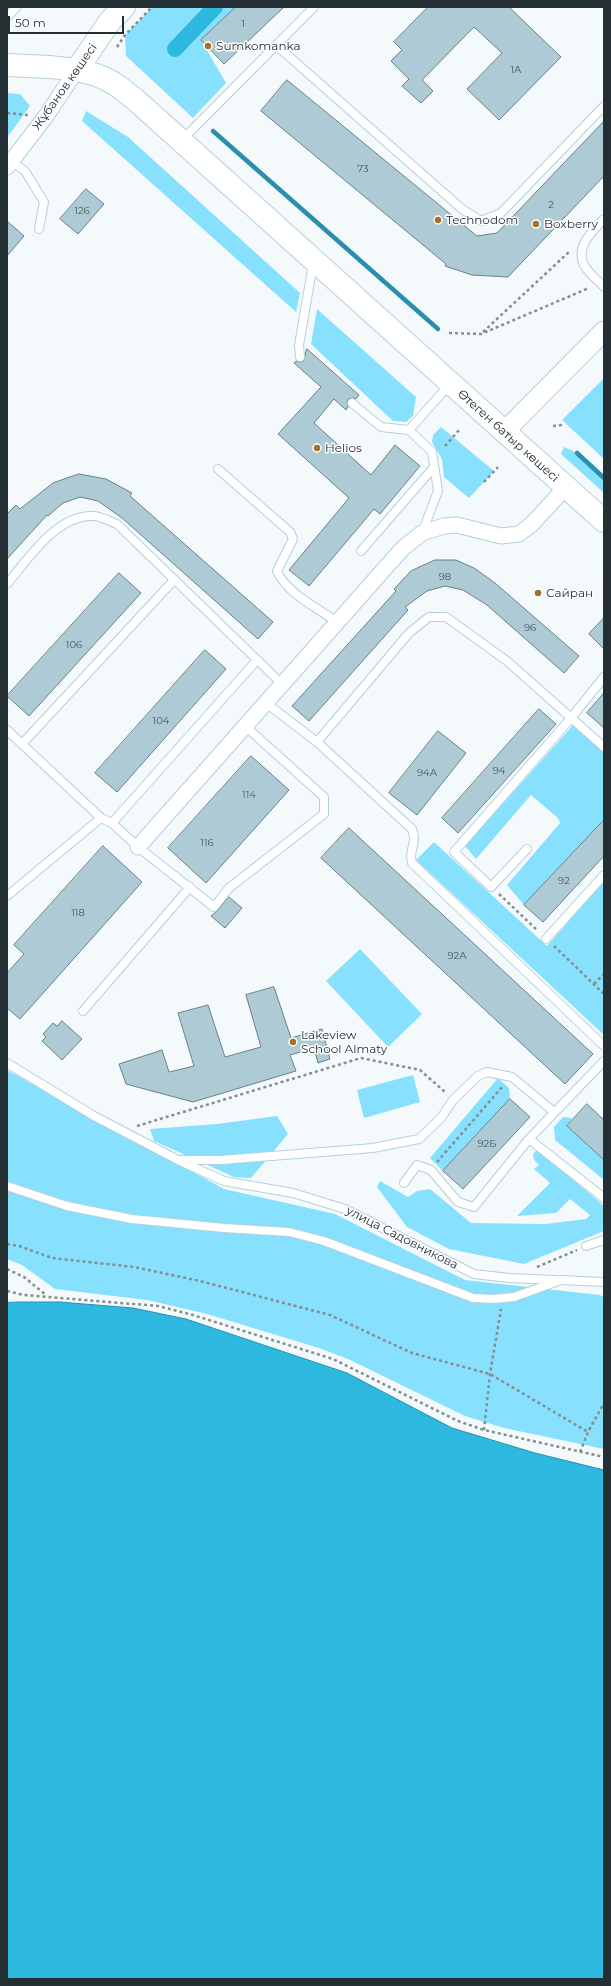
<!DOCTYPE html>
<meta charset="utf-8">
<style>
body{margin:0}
#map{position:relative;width:611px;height:1986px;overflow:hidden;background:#f4fafc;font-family:Montserrat,sans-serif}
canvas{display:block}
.frame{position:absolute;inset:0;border:8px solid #242f34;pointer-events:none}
.scale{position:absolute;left:8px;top:16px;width:116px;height:18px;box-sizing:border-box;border:2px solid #242f34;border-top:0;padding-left:5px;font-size:12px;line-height:14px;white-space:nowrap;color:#242f34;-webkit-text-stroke:3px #fff;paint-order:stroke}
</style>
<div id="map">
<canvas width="611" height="1986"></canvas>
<div class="frame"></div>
<div class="scale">50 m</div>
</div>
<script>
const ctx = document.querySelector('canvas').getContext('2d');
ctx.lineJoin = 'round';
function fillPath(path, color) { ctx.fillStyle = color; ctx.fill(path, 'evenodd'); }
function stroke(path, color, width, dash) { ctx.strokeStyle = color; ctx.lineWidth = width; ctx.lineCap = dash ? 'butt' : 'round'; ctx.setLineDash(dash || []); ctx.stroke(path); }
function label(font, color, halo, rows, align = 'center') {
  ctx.font = font + ' Montserrat,sans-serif'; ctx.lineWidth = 3; ctx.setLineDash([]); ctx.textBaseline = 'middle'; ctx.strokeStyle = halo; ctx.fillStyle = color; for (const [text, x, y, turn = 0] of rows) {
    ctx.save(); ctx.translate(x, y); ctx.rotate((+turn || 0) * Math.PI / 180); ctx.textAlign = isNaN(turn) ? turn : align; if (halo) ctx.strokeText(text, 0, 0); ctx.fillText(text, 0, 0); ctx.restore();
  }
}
const green = new Path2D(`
 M153,7H236L201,40L226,83L193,118L126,56L125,35Z
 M7,93L20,94L30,106L9,135L7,134Z
 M86,111L128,137L300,293L296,312L82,121Z
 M317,309L416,397L413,416L406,422L393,421L311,344Z
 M604,378V459L562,420Z
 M441,427L494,471L469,498L444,477L442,459L432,442L433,435Z
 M564,447L577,453L604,478V493L561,454Z
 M574,724L604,751V820L524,905L507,885L560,823L558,818L531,795L476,859L465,846Z
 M434,842L547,946L604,881V1035L416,860Z
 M360,949L422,1014L388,1047L326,981Z
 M7,1070L224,1189L335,1214L465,1280L600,1295L604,1297V1449L504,1428L465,1416L348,1359L319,1348L207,1314L147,1300L55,1289L22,1265L7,1259Z
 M413,1075L420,1102L364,1118L357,1090Z
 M498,1078L509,1088L510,1099L443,1171L430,1158Z
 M277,1116L288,1134L251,1178L234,1177L154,1141L150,1129L217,1124Z
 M563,1117L572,1118L567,1126L604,1160V1180L555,1140L554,1127Z
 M538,1149L604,1206V1231L524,1264L449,1249L407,1227L377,1187L380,1181L408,1197L417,1191L430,1189L471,1223L545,1224L586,1219L590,1215L570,1199L556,1213L517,1216L550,1183L534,1169L539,1165L534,1160L533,1154Z`);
const water = new Path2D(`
 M17,1302H60L133,1308L186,1319L347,1373L452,1428L535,1453L604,1470V1979H7V1303Z`);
const stream = new Path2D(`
 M213,131L438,329
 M577,453L604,478`);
const canal = new Path2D(`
 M175,49L215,7`);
const building = new Path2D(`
 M236,7H284L224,64L201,40Z
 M428,7H509L561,57L499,120L467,89L502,53L474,27L422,80L433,91L421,103L402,86L409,79L391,61L402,50L394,42Z
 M287,80L477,236L497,233L604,121V176L508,277L472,275L445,266L446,264L261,111Z
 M86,189L104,204L78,234L60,219Z
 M7,221L24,236L7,256Z
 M307,349L359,395L356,399L353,398L348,399L347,402L348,407L346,410L334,399L314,423L371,475L395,445L420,466L380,514L374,509L309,586L289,570L349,498L278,434L321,387L294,363L296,361L300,362L303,361Z
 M79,474L106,479L132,493L130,496L273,622L258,639L122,518L98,501L80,497L63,503L48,516L47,515L7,559V514L16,505L20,509L53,483Z
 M435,560H456L474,568L495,583L579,656L564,673L487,605L463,590L445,586L427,591L405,607L408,610L309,721L292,706L396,591L394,589L411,571Z
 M119,573L141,593L29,716L7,696Z
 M604,618V649L589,634Z
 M205,650L226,669L117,792L95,773Z
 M604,693V728L587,713Z
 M539,709L556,724L458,833L442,818Z
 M438,731L466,753L417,815L389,793Z
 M251,756L289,790L206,883L168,848Z
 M604,820V856L543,922L524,905Z
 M349,828L593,1054L565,1084L321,858Z
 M103,846L142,882L20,1019L7,1008V973L24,954L14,945Z
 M229,897L242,908L225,928L211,916L218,910Z
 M274,987L291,1038L322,1029L330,1059L318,1063L314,1048L290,1055L296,1071L193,1102L126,1084L119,1064L162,1050L169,1072L194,1066L178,1013L208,1005L225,1057L261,1047L246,995Z
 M62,1021L82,1039L62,1060L42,1041L46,1037L43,1034L53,1023L57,1026Z
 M510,1099L530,1117L463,1189L443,1171Z
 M587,1104L604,1120V1160L567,1126Z`);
const path = new Path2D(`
 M117,47L125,35L152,7
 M7,113L28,115
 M483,332L570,251
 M449,333L481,334L589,288
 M553,426L562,425
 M445,446L460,429
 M484,482L498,467
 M499,894L538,931
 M554,946L604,994
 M594,984L604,974
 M137,1126L361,1058L420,1070L445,1092
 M437,1162L503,1086
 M7,1244L19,1246L52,1258L134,1267L200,1281L330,1315L412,1353L490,1374L588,1432
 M537,1267L577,1250
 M7,1269L24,1277L46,1295
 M7,1291L24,1295L158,1306L193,1315L333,1359L458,1421L484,1430L604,1457
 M484,1430L490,1374L501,1309
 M580,1452L588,1432L604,1403`);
const service = new Path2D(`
 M7,17L17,7
 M276,45L462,209L481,221L501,213L604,106
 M182,140L314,7
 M9,160L25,171L44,202L39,229
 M604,219C592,232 575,246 584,265C588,273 598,280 604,287
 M300,357L299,345L313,264
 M352,403L381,427L409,430L432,452L438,491L422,533
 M409,430L450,384
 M218,469L290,532L293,539L277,571C287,594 318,608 337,622
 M361,551L434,467
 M7,584C29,558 57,514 94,516C101,516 111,522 117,524L282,684
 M266,703L317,742L412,829C418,844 408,849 412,863L604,1046
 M7,730L101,818L112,823L138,847L214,907L229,888L324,814V797L245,726
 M317,742L409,633L429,617H446L507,661L604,747
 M22,744L174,580
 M112,823L257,660
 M527,849L491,887L454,852L571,718L604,677
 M7,896L101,818
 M546,939L604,875
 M83,1011L190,887
 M7,1063L94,1116L178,1160L224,1181L293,1193L345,1209L474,1274L509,1278L556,1280
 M529,1139L604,1198
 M180,1160H221L373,1148L419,1139L441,1118L453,1100L478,1076L487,1072L512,1077L554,1112
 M404,1183L417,1165L431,1170L458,1202L474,1207L529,1139L604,1061
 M7,1186L67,1206L132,1219L224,1228L289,1232L324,1241L473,1298L493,1299L514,1297L561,1280L604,1282
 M586,1246L604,1240`);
const minor = new Path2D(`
 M7,167L46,116L76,71
 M138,847L403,548L422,533L444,526L457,525L501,536L519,534L532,524L566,487`);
const tertiary = new Path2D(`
 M504,432L604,331`);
const secondary = new Path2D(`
 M7,65C36,67 69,66 96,75C112,80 126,92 138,102L604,521
 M76,71L110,21L124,7`);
const markers = [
 [208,46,4,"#a57229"],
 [438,220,4,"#a57229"],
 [536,224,4,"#a57229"],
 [317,448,4,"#a57229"],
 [538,593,4,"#a57229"],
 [293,1042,4,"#a57229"]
];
const numberNames = [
 ["1",243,24],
 ["1А",516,70],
 ["73",363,169],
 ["2",551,205],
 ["126",82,211],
 ["98",445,577],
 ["96",530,628],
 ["106",74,645],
 ["104",161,721],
 ["94",499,771],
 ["94А",427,773],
 ["114",249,795],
 ["116",207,843],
 ["92",564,881],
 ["118",78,913],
 ["92А",457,956],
 ["92Б",487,1144]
];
const poiNames = [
 ["Sumkomanka",216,46],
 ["Technodom",446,220],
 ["Boxberry",544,224],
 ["Helios",325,448],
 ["Сайран",546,593],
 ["Lakeview",301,1035],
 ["School Almaty",301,1049]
];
const streetNames = [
 ["Жұбанов көшесі",65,87,-55],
 ["Өтеген батыр көшесі",508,436,42],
 ["улица Садовникова",402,1238,27]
];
fillPath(green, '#87e0fe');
fillPath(water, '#2cb8df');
stroke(water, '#2a8fac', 1);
stroke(stream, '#2a8fac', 4.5);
stroke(canal, '#2cb8df', 16);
fillPath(building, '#aecad5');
stroke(building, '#66818b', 1);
stroke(service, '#b3d0db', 10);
stroke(minor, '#b3d0db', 17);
stroke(tertiary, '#b3d0db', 21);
stroke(secondary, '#b3d0db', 24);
stroke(path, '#848d90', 2.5, [3, 3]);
stroke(service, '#fff', 8);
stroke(minor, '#fff', 15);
stroke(tertiary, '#fff', 19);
stroke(secondary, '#fff', 22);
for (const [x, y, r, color] of markers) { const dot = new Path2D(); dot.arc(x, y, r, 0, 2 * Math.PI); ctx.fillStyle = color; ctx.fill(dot); stroke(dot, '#fff', 1.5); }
label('10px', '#46565c', null, numberNames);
label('12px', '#242f34', '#fff', poiNames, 'left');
label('12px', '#242f34', '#fff', streetNames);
</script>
